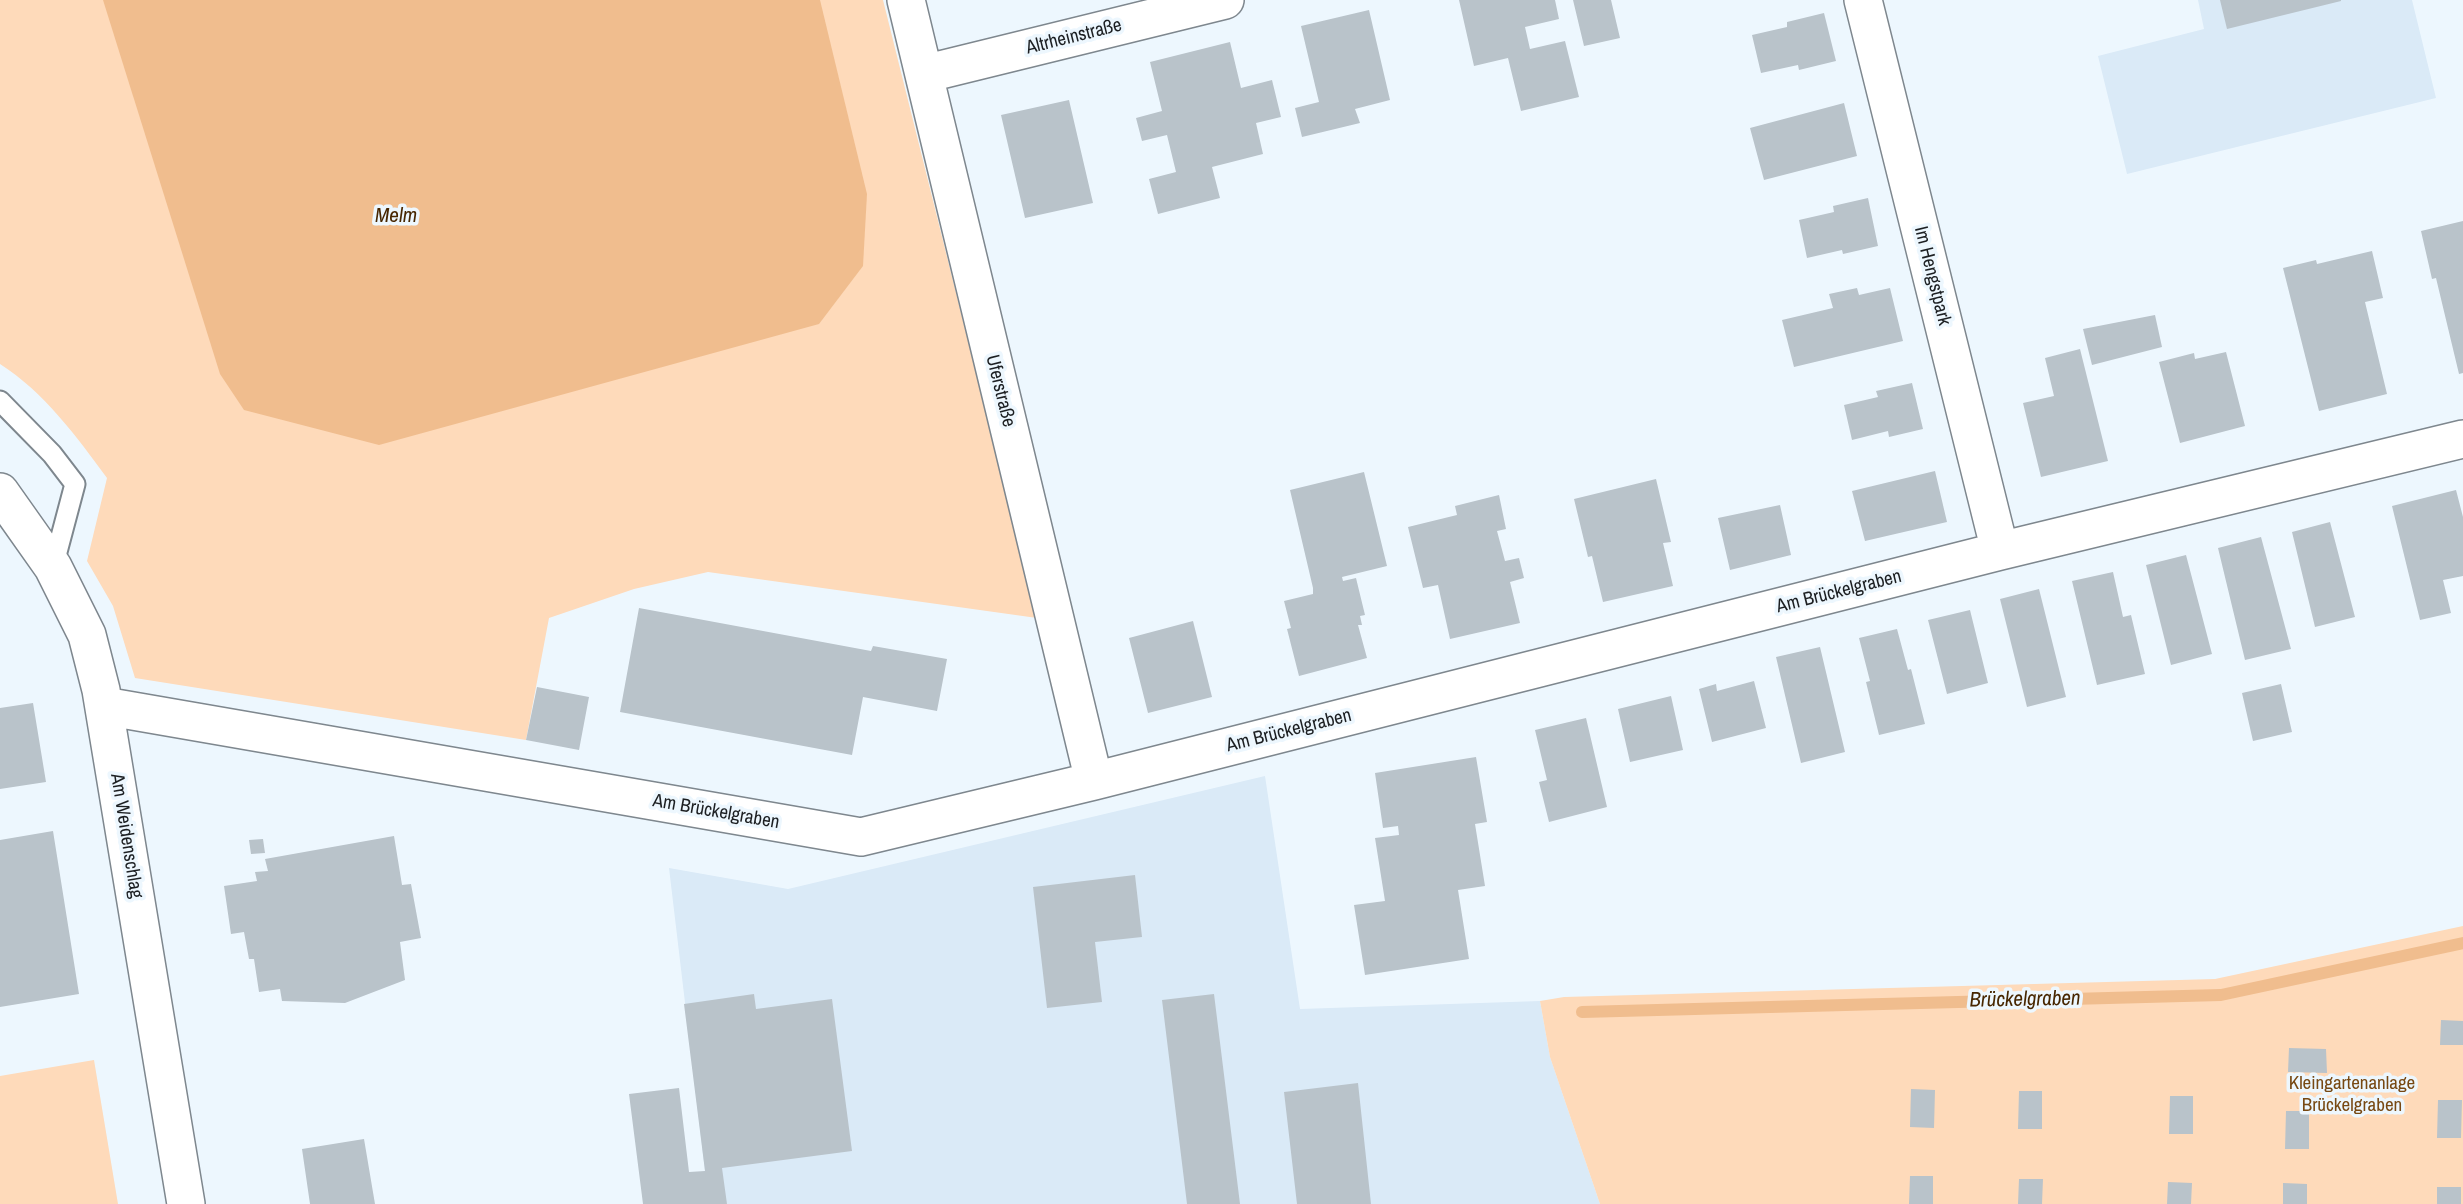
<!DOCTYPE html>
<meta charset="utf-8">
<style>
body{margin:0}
canvas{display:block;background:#edf7fe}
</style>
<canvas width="2463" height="1204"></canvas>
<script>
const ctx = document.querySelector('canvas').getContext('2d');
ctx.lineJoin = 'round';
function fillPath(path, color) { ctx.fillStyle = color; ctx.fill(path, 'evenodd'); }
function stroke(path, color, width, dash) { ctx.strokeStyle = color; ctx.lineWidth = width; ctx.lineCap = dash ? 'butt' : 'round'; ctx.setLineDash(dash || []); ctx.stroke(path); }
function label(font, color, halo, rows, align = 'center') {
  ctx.font = font + ' "Archivo Narrow",sans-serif'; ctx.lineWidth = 7; ctx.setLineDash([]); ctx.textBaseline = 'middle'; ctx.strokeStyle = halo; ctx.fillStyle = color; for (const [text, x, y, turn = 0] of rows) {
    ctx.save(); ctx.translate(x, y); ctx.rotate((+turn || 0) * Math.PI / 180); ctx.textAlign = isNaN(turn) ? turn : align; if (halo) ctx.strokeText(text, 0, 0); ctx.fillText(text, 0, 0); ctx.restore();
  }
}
const built = new Path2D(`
 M2198,0H2412L2436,98L2127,174L2098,56L2204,29Z
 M1265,776L1300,1009L1540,1001L1550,1057L1600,1204H727L705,1171L669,868L788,889Z`);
const green = new Path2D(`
 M0,0H883L1037,618L708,572L634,589L549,618L526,740L135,678L113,606L87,561L107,478C77,437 44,392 0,364Z
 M2463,926V1204H1600L1550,1057L1540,1001L1564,997L2215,979Z
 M94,1060L118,1204H0V1076Z`);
const water = new Path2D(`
 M103,0H820L867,194L863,266L819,324L379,445L244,410L220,374Z`);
const stream = new Path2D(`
 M1582,1012L2221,995L2463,943`);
const building = new Path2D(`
 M1459,0H1555L1559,19L1525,27L1530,49L1565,41L1579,97L1521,111L1508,58L1474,66Z
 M1573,0H1611L1620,38L1584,46Z
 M2220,0H2341V1L2227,29Z
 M1369,10L1390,100L1355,109L1360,123L1302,137L1295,108L1319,102L1301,26Z
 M1824,13L1836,61L1799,70L1798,65L1761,73L1752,35L1787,27V22Z
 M1230,42L1241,88L1272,80L1281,117L1256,123L1263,154L1212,167L1220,198L1158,214L1149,179L1176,172L1167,135L1142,141L1136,118L1162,111L1150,62Z
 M1069,100L1093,203L1025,218L1001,115Z
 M1844,103L1857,156L1764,180L1750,128Z
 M1868,198L1878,246L1843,254L1842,250L1807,258L1799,220L1834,212L1833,206Z
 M2463,221V373L2459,374L2436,278L2432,279L2421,231Z
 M2372,251L2383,298L2365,302L2387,394L2319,411L2283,268L2316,260L2317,264Z
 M1857,288L1859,295L1890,288L1903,341L1794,367L1782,320L1833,308L1829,294Z
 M2155,315L2162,347L2092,365L2083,329Z
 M2080,349L2108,461L2041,477L2023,403L2054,396L2045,358Z
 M2226,352L2245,426L2180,443L2159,362L2194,353L2195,359Z
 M1912,383L1923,429L1889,437L1888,431L1852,440L1844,405L1878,397L1876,391Z
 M1935,471L1947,522L1865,541L1852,491Z
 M1364,472L1387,566L1342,577L1343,581L1356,578L1365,615L1360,616L1362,625H1358L1367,658L1299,676L1287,629L1291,628L1284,601L1313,594V588L1290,490Z
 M1656,479L1671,542L1663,543L1673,586L1603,602L1592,556L1588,557L1574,499Z
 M2456,490L2463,517V576L2443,580L2451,613L2420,620L2392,506Z
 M1499,495L1506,529L1497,531L1505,561L1519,558L1524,578L1510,582L1520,623L1450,639L1438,585L1423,588L1408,527L1457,515L1455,506Z
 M1780,505L1791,555L1730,570L1718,518Z
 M2330,522L2355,617L2315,627L2292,532Z
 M2261,537L2291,649L2245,660L2218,548Z
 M2186,555L2212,654L2171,665L2146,565Z
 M2113,572L2123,617L2131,615L2145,674L2097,685L2072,581Z
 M2039,589L2066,697L2027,707L2000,599Z
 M639,608L871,651L873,646L947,659L937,711L863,697L852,755L620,712Z
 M1970,610L1988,683L1947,694L1928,620Z
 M1193,621L1212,697L1148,713L1129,638Z
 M1897,629L1908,670L1911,669L1925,724L1879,735L1866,682L1870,681L1859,638Z
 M1820,647L1845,752L1801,763L1776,657Z
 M1754,681L1766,728L1712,742L1699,689L1716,684L1717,691Z
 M2281,684L2292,732L2253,741L2242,693Z
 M537,687L589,697L579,750L526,740Z
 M1671,696L1683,750L1630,762L1618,709Z
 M33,703L46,782L0,789V708Z
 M1586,718L1607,807L1549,822L1539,782L1547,780L1535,730Z
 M1476,757L1487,822L1475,824L1485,886L1458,890L1469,959L1365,975L1354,905L1385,901L1375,838L1399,835L1398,826L1383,828L1375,773Z
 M53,831L79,994L0,1007V840Z
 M394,836L402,885L411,884L421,938L400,942L405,980L345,1003L282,1001L280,989L259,992L254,959H249L244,932L231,934L224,886L257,881L255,872L268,871L265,859Z
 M263,839L265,853L251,854L249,840Z
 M1135,875L1142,937L1095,942L1102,1002L1047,1008L1033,887Z
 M754,994L756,1009L832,999L852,1151L722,1168L727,1204H643L629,1094L679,1088L689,1172L705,1171L684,1004Z
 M1214,994L1240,1204H1187L1162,1000Z
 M2441,1020L2463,1021V1045H2440Z
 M2289,1048L2326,1049L2327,1073L2288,1072Z
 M1358,1083L1371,1204H1297L1284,1092Z
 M1911,1089L1935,1090L1934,1128L1910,1127Z
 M2019,1091H2042V1129H2018Z
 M2170,1096H2193V1134H2169Z
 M2438,1100H2462L2461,1138H2437Z
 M2286,1111H2309V1149H2285Z
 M364,1139L375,1204H310L302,1149Z
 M1910,1176H1933V1204H1909Z
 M2019,1179H2043L2042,1204H2018Z
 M2168,1182L2192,1183L2191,1204H2167Z
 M2283,1183L2307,1184V1204H2283Z
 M2437,1187H2461V1204H2437Z`);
const lane = new Path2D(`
 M0,401L52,454L75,484L53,567`);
const street = new Path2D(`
 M906,0L1094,781
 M1863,0L2000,551
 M924,74L1225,0
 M0,492L53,567L87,635L101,690L186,1204
 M104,706L861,837L1094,781L2000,551L2463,439`);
const streetNames = [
 ["Altrheinstraße",1074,37,-14],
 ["Im Hengstpark",1932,276,76],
 ["Uferstraße",1000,391,76],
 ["Am Brückelgraben",1839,592,-14],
 ["Am Brückelgraben",1289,731,-14],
 ["Am Brückelgraben",716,812,10],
 ["Am Weidenschlag",126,836,81]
];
const parkNames = [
 ["Kleingartenanlage",2352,1084],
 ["Brückelgraben",2352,1106]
];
const waterNames = [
 ["Melm",396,216],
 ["Brückelgraben",2025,1000,-1]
];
fillPath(built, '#daeaf7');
fillPath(green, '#fedaba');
fillPath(water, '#f0bd8e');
stroke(stream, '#f0bd8e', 12);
fillPath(building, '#b9c3ca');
stroke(lane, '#7e878e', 23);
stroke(street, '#7e878e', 40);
stroke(lane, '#fff', 19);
stroke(street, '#fff', 37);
label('19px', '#1c1f22', '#edf7fe', streetNames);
label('19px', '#774812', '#edf7fe', parkNames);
label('italic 21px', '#472600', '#edf7fe', waterNames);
</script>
